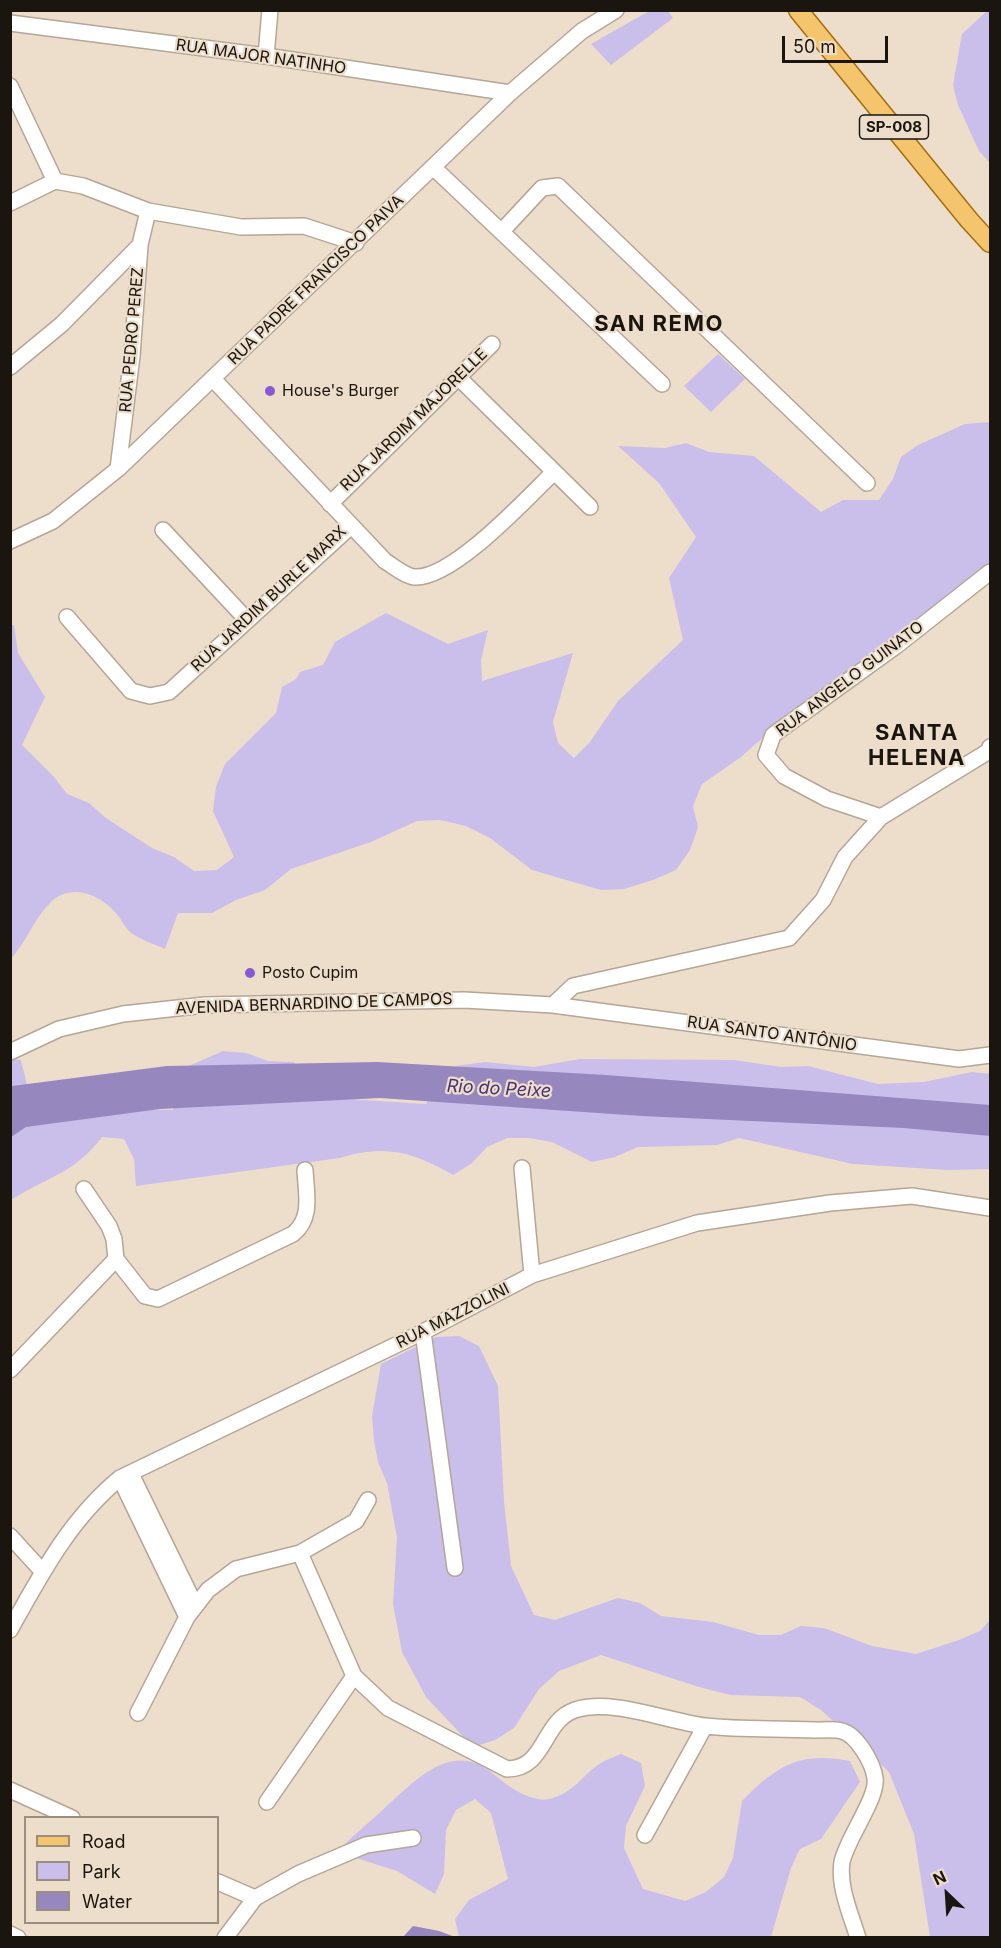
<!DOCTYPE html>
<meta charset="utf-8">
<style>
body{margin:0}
#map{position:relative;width:1001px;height:1948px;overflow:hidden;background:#eddecb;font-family:Inter,sans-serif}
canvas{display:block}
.frame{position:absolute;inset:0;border:12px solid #1a150e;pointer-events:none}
.legend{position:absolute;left:24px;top:1816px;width:195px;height:108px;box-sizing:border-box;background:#eddecb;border:2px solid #998e7f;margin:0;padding:8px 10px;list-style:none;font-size:18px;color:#1a150e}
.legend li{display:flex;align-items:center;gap:12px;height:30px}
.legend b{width:30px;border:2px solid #998e7f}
.north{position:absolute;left:917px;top:1864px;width:60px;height:60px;-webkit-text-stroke:4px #eddecb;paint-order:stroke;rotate:335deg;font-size:16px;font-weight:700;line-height:24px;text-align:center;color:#1a150e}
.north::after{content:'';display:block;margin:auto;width:21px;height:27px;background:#1a150e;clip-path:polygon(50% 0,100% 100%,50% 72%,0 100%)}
.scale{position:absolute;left:782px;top:36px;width:106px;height:27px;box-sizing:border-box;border:3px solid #1a150e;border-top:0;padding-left:8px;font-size:18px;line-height:21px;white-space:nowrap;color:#1a150e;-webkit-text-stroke:4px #eddecb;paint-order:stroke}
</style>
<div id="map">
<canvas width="1001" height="1948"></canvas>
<div class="frame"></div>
<ul class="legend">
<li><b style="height:8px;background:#f5c56d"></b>Road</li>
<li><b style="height:16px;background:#cabeeb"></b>Park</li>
<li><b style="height:16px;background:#9787bf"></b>Water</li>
</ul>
<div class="north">N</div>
<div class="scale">50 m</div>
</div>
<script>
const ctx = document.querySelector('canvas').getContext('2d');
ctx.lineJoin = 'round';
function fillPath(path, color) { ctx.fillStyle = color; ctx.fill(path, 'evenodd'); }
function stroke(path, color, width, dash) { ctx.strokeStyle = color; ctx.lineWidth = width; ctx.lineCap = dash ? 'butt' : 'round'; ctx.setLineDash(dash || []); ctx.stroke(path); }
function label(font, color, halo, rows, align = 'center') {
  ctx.font = font + ' Inter,sans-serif'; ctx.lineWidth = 4.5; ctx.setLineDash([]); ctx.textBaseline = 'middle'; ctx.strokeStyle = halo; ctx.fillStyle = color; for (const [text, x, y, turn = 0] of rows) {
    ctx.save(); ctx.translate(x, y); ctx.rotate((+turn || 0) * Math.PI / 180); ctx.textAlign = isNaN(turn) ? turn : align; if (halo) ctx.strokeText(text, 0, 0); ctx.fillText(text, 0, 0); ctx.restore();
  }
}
const green = new Path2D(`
 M651,10L668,11L673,18L611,65L591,44Z
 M988,10L990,11V163L979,151L958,105L953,85L962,34Z
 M718,354L745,379L711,412L684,386Z
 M990,422V564L884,655L774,728L741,757L702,784L693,806L698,827L690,850L676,870L653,880L624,889L601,890L532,870L490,838L466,826L440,820L417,821L371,842L291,869L265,890L236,900L212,913H178L165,949C154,944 136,938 128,930C123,924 120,917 114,911C98,893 69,883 50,903C34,919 26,942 11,959V625H14L18,653L45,697L22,745L54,777L67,794L89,803L106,818L152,848L174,857L194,871L217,870L234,857L213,811L216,787L225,764L276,713L282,687L296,679L300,672L323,665L335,642L386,613L448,644L488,630L481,660L482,681L573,653L553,722L558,743L574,758L590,742L618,701L683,640L669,578L696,537L659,483L618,446L665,448L686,443L709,452L754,456L821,512L843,500H879L893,479L901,457L918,445L965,424Z
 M223,1051L246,1053L268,1061L293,1062L312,1075L324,1095L347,1099L426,1104L438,1080L456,1066L485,1062L534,1067L580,1059L734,1060L781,1067L808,1066L878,1084L924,1082L972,1072L990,1074V1169L948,1170L853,1164L739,1138L717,1145L638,1147L615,1157L592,1162L552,1142L529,1138H507L487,1147L472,1163L453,1175C413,1152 385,1144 340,1158L136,1186L134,1159L124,1139L102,1137C75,1173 47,1177 11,1200V1059L21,1060L27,1085L57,1107L173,1110L182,1069Z
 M459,1336L479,1346L498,1386L504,1501L511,1566L534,1615L555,1620L618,1598L640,1603L661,1616L713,1622L759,1635H781L801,1626L824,1628L872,1646L916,1654L959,1640L980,1631L990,1620V1937H930L914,1834L889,1772L821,1710L800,1697L731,1695L699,1687L601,1655L559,1671L539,1689L514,1728L495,1740L473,1747L426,1697L402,1652L393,1604L397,1537L387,1483L378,1462L374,1440L372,1416L381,1364L436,1337Z
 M621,1754L641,1763L645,1786L626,1826L624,1848L643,1889L685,1901L706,1892L724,1877L733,1858L742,1801C776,1766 800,1751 850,1761L860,1782L821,1839L800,1849L791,1868L771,1937H459L455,1919L469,1900L508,1879L491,1813L475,1799L456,1810L446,1830L444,1874L435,1894L397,1871L353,1857L344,1845C359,1830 376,1817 391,1802C422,1774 456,1740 496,1776C508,1787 533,1803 549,1799C573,1794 582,1775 601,1763C607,1759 615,1757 621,1754Z`);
const water = new Path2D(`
 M377,1062L606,1075L990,1105V1136L904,1128L642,1116L380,1098L160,1109L26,1127L11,1137L12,1086L167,1066Z
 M413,1926L439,1931L455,1937H403Z`);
const minor = new Path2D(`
 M10,23L266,56L510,93
 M266,56L270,10
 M10,86L55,181
 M434,168L662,384
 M10,203L55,181L83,186L148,211L241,227L304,226L356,243
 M502,231L542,188L558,186L867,483
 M10,367L62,324L140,245
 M459,378L590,507
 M213,379L385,561C393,566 405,576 414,577C452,580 526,499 554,472
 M118,469L132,356L140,245L148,211
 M330,504L492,344
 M163,530L247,620
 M10,541L53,521L118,469L510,93L582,31L616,10
 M67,617L131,691L150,696L169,692L351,526
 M881,817L827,799L784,776L766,755L773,735L896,646L990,572
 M553,1005L573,986L789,938L823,900L845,857L881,817L989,751L990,747
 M10,1052L59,1029L123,1014L205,1005L464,1000L553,1005L959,1059L990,1055
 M522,1168L532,1275
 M84,1189L109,1226L114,1239L116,1259L145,1296L158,1299L293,1234C313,1218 306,1193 305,1170
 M423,1332L455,1568
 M10,1370L116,1259
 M131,1474L195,1605
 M120,1478L187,1617
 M10,1536L42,1571
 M300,1553L354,1676L388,1708L507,1769C546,1769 542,1721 575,1710C612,1698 666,1721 705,1726C741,1730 778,1728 815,1730C823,1730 834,1729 842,1731C857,1735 873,1763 875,1778C878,1798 847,1838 842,1862C838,1886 851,1915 858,1938
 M10,1630C41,1574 70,1519 120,1478L423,1332L532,1275L697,1223L830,1203L912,1196L990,1208
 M138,1713L187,1617L208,1590L236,1569L300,1553L356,1521L368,1500
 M10,1790L72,1818
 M267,1802L354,1676
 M645,1835L705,1726
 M218,1882L255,1898
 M10,1934L18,1938
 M225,1938L255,1898L298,1874L366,1845L413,1838`);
const major = new Path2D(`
 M798,10L969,220L990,243`);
const markers = [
 [270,391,6,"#875ad4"],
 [250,973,6,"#875ad4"]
];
const shields = [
 [894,127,69]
];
const shieldNames = [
 ["SP-008",894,127]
];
const streetNames = [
 ["RUA MAJOR NATINHO",261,57,8],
 ["RUA PADRE FRANCISCO PAIVA",316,280,-44],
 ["RUA PEDRO PEREZ",132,340,-85],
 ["RUA JARDIM MAJORELLE",414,420,-44],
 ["RUA JARDIM BURLE MARX",269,599,-43],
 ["RUA ANGELO GUINATO",850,679,-37],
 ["AVENIDA BERNARDINO DE CAMPOS",314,1004,-2],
 ["RUA SANTO ANTÔNIO",772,1034,8],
 ["RUA MAZZOLINI",453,1316,-27]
];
const poiNames = [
 ["House's Burger",282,391],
 ["Posto Cupim",262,973]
];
const waterNames = [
 ["Rio do Peixe",499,1089,3]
];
const districtNames = [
 ["SAN REMO",659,324],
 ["SANTA",917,733],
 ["HELENA",917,758]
];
fillPath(green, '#cabeeb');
fillPath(water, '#9787bf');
stroke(minor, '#b5a695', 18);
stroke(major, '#a46e0c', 21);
stroke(minor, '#fff', 15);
stroke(major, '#f5c56d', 18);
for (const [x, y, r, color] of markers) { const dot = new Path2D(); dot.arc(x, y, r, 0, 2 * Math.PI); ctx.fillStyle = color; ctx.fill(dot); stroke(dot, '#eddecb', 2); }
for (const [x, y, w] of shields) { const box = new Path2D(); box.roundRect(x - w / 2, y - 12, w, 24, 4.5); ctx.fillStyle = '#eddecb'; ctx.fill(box); stroke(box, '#1a150e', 1.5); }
label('bold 15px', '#1a150e', null, shieldNames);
label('16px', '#1a150e', '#eddecb', streetNames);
label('16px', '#1a150e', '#eddecb', poiNames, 'left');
label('italic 18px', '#493075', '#eddecb', waterNames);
ctx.letterSpacing = '1.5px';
label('bold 22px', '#1a150e', '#eddecb', districtNames);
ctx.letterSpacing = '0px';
</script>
